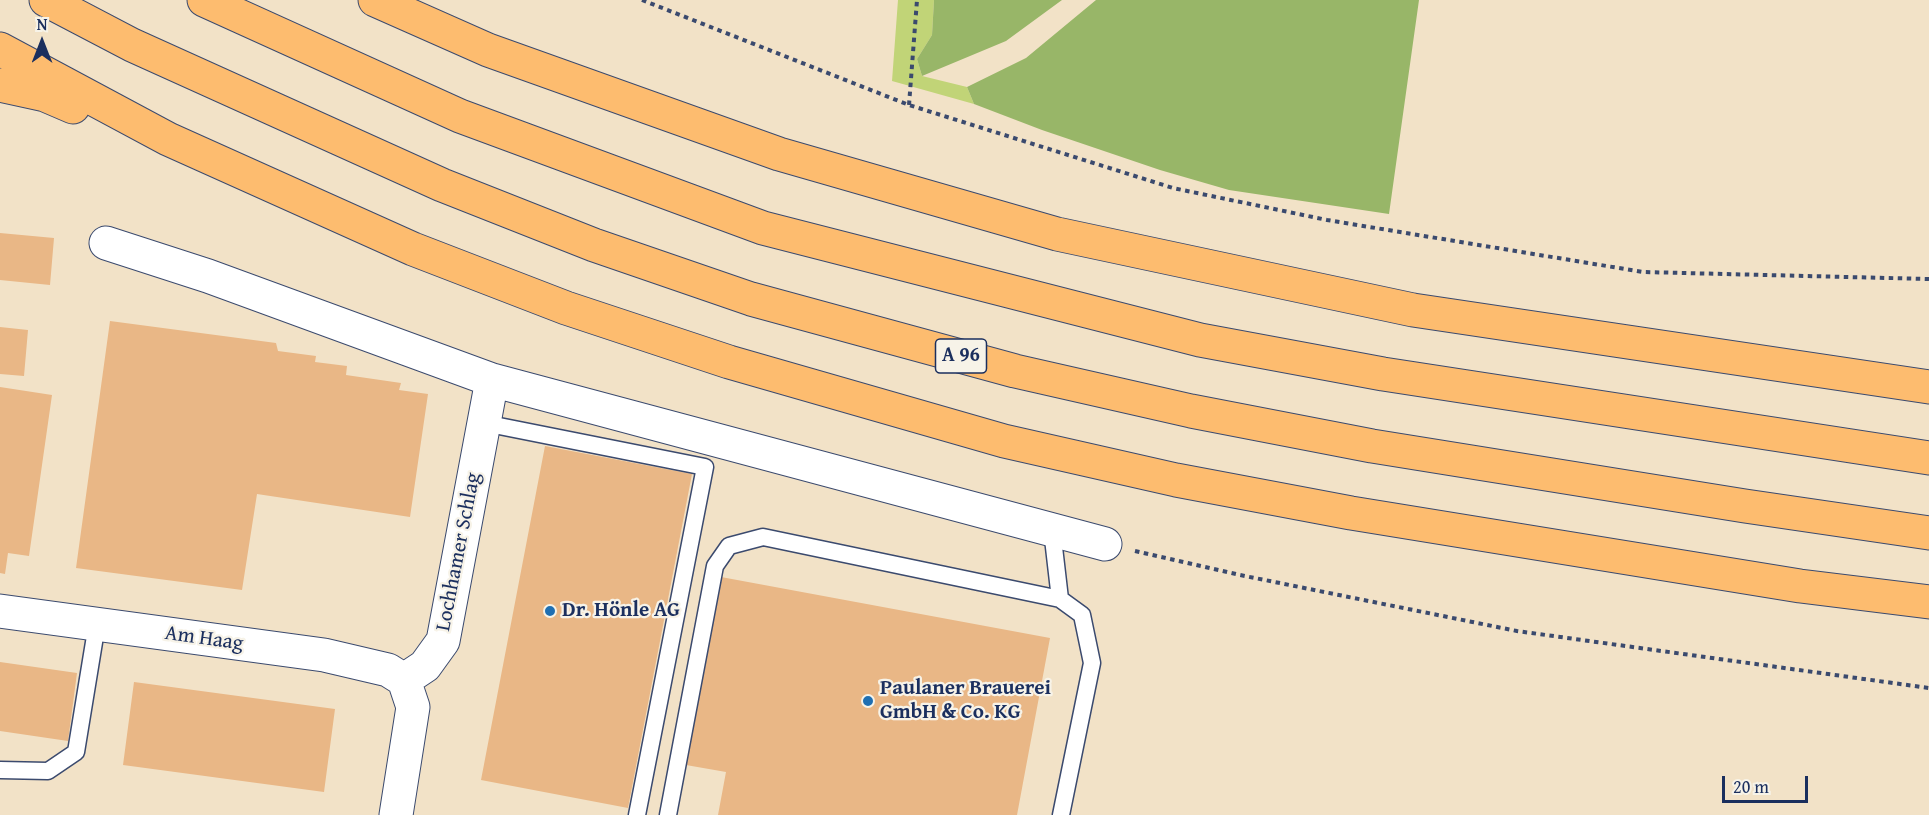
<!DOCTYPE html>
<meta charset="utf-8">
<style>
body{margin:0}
#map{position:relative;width:1929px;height:815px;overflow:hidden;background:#f2e2c7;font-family:"Gentium Book Plus",serif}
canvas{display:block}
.north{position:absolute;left:12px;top:12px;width:60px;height:60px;-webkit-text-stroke:4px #f7f3e8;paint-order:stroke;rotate:0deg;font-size:16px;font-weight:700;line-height:24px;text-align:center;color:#1b2f5e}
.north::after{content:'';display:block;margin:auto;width:21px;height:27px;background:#1b2f5e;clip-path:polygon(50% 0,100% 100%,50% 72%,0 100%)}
.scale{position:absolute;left:1722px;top:776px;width:86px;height:27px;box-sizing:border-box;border:3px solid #1b2f5e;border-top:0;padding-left:8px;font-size:18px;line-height:21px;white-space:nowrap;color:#1b2f5e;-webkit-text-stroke:4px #f7f3e8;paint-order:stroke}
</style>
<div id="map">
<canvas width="1929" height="815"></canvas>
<div class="north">N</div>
<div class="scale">20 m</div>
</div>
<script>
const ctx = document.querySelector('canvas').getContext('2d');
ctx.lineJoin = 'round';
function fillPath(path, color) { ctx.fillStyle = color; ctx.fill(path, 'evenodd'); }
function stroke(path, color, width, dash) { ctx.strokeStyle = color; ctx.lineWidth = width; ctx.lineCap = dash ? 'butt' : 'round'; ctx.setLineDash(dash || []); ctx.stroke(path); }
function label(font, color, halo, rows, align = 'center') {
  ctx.font = font + ' "Gentium Book Plus",serif'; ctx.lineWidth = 4.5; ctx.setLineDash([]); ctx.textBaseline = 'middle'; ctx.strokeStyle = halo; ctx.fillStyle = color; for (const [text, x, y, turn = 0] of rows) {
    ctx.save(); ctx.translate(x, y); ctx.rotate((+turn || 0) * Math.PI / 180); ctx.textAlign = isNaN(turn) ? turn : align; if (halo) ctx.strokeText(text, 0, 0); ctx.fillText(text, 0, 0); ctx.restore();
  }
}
const green = new Path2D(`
 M898,0H934L932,35L917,59L922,76L967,87L974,104L892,81Z`);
const forest = new Path2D(`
 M934,0H1062L1006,41L922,76L917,59L932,35Z
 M1096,0H1419L1389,214L1229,190L1160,170L1042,130L974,104L967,87L1026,58Z`);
const building = new Path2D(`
 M0,233L54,238L50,285L0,280Z
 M110,321L276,343L278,351L316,356L315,362L347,366L346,375L401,383L399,390L428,394L410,517L257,494L242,590L76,568Z
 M0,327L28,330L24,376L0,374Z
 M0,387L52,395L29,556L8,553L5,574L0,573Z
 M545,446L692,474L628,808L481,780Z
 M721,577L1050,638L1017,815H718L726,772L686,765Z
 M0,662L77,673L68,741L0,731Z
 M134,682L335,709L324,792L123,765Z`);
const path = new Path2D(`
 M642,0L909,105L1173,188L1327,220L1643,272L1929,279
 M909,105L917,0
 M1135,551L1240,575L1517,631L1929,688`);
const service = new Path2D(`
 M484,423L705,467L637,815
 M1052,530L1060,599
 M0,770L48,771L76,752L97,624
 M668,815L715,566L729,546L763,537L1060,599L1082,615L1092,663L1061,815`);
const minor = new Path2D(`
 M106,243L208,276L492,380L1105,544
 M0,611L324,655L388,670L404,680
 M404,680L425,666L443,641L492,380
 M396,815L413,707L404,680`);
const motorway = new Path2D(`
 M46,0L132,45L442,185L594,245L751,299L1015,371L1191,411L1372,446L1745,506L1929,533
 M204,0L460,116L763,228L1200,340L1383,374L1929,458
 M375,0L488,50L779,154L1057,234L1413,310L1929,387
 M0,49L168,139L413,249L566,308L729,362L1004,441L1176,480L1351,513L1800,586L1929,602
 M0,85L45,95L73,107`);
const markers = [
 [550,611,6,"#1f6fb2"],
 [868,701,6,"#1f6fb2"]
];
const shields = [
 [961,356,51]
];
const shieldNames = [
 ["A 96",961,356]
];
const streetNames = [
 ["Lochhamer Schlag",459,552,-79],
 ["Am Haag",204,639,8]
];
const poiNames = [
 ["Dr. Hönle AG",562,611],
 ["Paulaner Brauerei",880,689],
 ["GmbH & Co. KG",880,713]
];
fillPath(green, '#c1d477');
fillPath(forest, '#98b668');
fillPath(building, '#e9b786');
stroke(service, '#3b4a6e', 19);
stroke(minor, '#3b4a6e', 35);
stroke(motorway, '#3b4a6e', 35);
stroke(path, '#3b4a6e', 4, [4.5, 4.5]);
stroke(service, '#fff', 16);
stroke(minor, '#fff', 33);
stroke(motorway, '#fdbc6f', 33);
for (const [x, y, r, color] of markers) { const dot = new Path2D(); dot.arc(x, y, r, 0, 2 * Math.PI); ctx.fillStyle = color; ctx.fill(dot); stroke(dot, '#f7f3e8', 2); }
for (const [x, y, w] of shields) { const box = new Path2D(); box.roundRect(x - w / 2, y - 17, w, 34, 4.5); ctx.fillStyle = '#f7f3e8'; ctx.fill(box); stroke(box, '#1b2f5e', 1.5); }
label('bold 20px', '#1b2f5e', null, shieldNames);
label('21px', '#1b2f5e', '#f7f3e8', streetNames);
label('bold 21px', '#1b2f5e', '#f7f3e8', poiNames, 'left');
</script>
